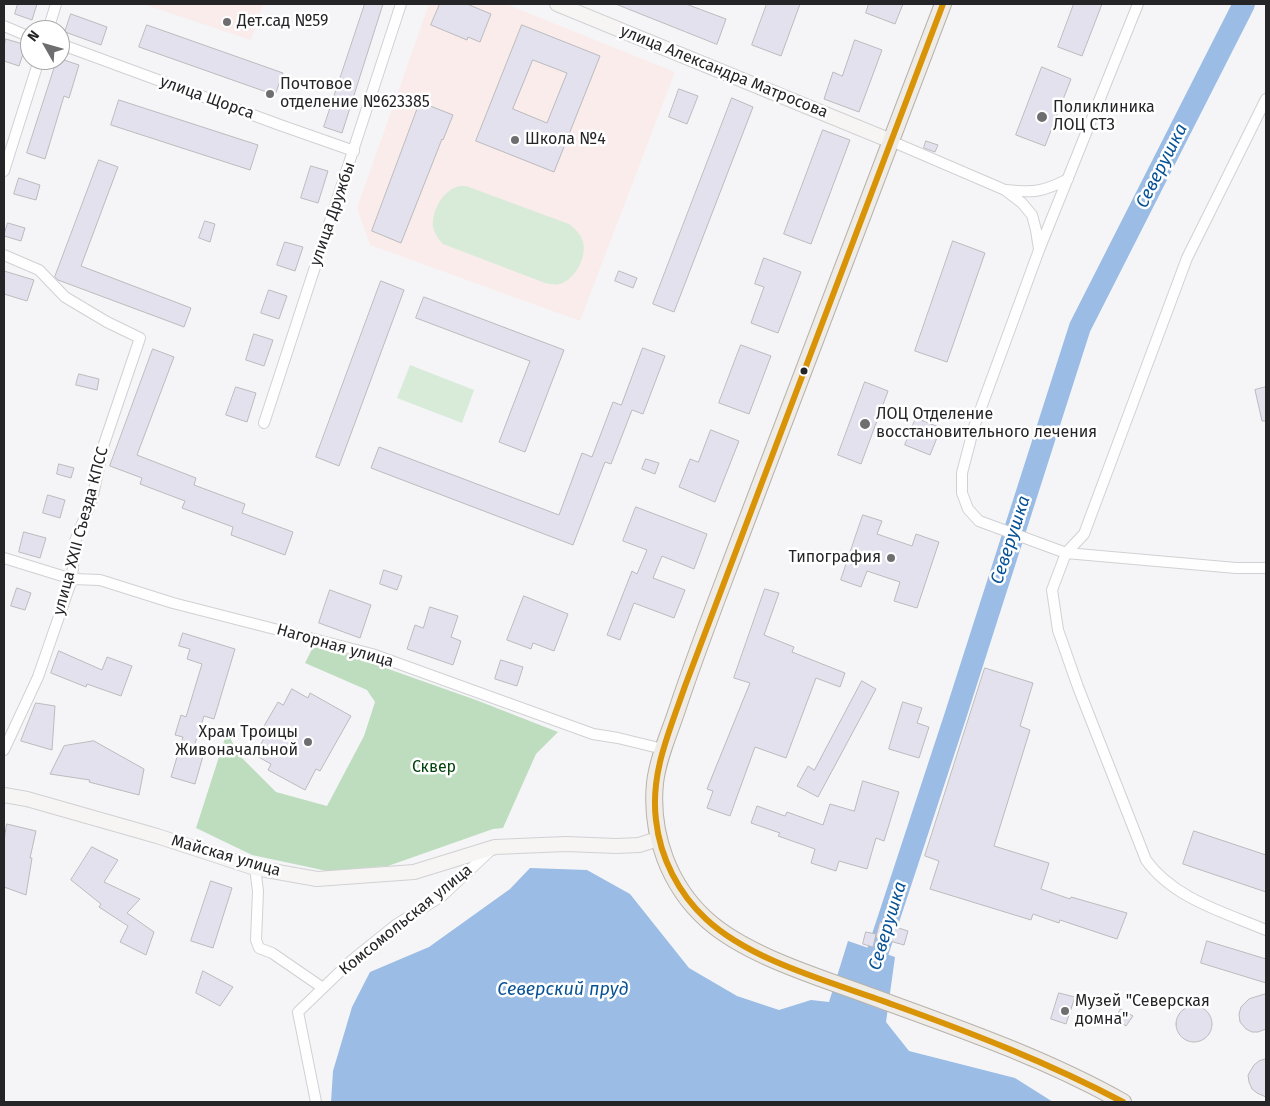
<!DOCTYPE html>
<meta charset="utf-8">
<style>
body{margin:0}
#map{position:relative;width:1270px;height:1106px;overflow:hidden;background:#f5f5f8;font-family:"Fira Sans",sans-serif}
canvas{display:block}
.frame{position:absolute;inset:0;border:5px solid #252527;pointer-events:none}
.north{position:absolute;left:20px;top:20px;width:50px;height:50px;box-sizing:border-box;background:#fff;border:1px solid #a8a8a9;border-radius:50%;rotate:308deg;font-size:14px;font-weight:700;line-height:20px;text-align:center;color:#252527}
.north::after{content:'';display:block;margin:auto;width:18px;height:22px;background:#6e6e70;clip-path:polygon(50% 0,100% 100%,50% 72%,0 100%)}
</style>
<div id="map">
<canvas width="1270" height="1106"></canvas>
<div class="frame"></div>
<div class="north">N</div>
</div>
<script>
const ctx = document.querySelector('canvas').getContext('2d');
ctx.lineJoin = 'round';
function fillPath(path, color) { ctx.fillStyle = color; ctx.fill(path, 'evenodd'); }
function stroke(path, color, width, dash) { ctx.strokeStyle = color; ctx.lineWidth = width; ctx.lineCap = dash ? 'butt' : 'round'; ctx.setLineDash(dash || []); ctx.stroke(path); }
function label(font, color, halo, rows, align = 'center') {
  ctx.font = font + ' "Fira Sans",sans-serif'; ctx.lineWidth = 5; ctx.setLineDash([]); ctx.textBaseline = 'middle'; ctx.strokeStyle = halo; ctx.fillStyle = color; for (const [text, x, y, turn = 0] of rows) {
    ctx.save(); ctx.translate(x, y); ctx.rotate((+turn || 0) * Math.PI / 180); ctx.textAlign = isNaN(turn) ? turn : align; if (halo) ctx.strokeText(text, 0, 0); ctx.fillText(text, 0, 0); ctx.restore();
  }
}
const education = new Path2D(`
 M143,4H263L251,40Z
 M429,4H506L675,72L580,321L370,245L357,208Z`);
const green = new Path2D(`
 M460,186H466L569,224C575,229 581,234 583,242C587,258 575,279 560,284C555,285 550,284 545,283L443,244C438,239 434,233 433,226C432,209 444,189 460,186Z
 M410,365L474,390L462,423L397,398Z`);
const forest = new Path2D(`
 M315,643L476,700L558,732L536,754L503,828L493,829L388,866L327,871L252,855L196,828L227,732L239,755L276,792L327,806L364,736L375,702L367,690L305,663Z`);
const water = new Path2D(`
 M530,868L587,870L630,894L689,968L737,996L779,1010L811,1000L829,1002L848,941L895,957L886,1022L909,1051L1015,1078L1053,1102H331L333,1071L352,1007L370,972L429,947L510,889Z`);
const river = new Path2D(`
 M871,981L878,951L955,717L1080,327L1244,4`);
const building = new Path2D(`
 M18,4H37L32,20L15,14Z
 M365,4H383L342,133L324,127Z
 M440,4H467L491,14L480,42L468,37L467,40L431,25Z
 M616,4H686L726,19L717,44Z
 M767,4H800L781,56L752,45Z
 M869,4H903L895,24L866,13Z
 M1074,4H1102L1082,56L1058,47Z
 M71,14L107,27L101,45L65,32Z
 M147,25L283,73L275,95L139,47Z
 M522,25L600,56L554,172L476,141ZM533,60L567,73L547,123L513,109Z
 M6,39L26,45L19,66L4,61V47Z
 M855,40L882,50L859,112L824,99L833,72L842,76Z
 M57,60H64L79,65L69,98L64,96L45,159L27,153Z
 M1042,67L1071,79L1045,146L1016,135Z
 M679,89L698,96L687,124L669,117Z
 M732,98L753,107L674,312L653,304Z
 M119,100L258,145L250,170L111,125Z
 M420,102L453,115L443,140L442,139L401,243L372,231Z
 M823,130L850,140L811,244L784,234Z
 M926,141L938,145L935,152L924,148Z
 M99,160L118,167L81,266L191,308L184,327L58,280L55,277Z
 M311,166L328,171L318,203L301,198Z
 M19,178L40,185L36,200L14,194Z
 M205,221L215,224L210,242L199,238Z
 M8,223L25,228L21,241L4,236Z
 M953,241L985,253L947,362L915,351Z
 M285,242L303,247L295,271L277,265Z
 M764,258L801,272L778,333L751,323L764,287L755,284Z
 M4,271L34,280L27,301L4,294Z
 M619,271L637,278L633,288L615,281Z
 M381,281L404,290L339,466L316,457Z
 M269,290L287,296L279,319L261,313Z
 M424,297L564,350L525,452L499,442L530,361L416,318Z
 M254,334L273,340L264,366L246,360Z
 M741,345L771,356L749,414L719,403Z
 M643,348L665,356L643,414L632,410L611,464L605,462L573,545L371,468L379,447L559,515L582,453L592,457L613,402L621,405Z
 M153,349L174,357L137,455L196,478L194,485L245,504L242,513L293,532L285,555L231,535L233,527L182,508L185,501L140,484L142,478L110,466Z
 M79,374L99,379L97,390L76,385Z
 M865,382L888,391L861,464L838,455Z
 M236,387L256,393L247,422L226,415Z
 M1266,387V421H1262L1255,390Z
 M916,418L941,428L930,455L905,445Z
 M711,430L739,441L715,502L679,487L690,459L698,462Z
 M646,459L659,463L655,474L642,469Z
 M59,464L74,468L71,478L57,474Z
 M48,495L65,500L60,518L43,513Z
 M636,507L707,534L694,569L662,556L653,578L685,590L674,618L634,603L620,640L607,635L632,571L637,574L647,550L623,541Z
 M863,515L882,521L877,534L912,546L916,534L939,542L917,608L894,601L900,582L867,571L861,587L841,580Z
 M24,532L46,538L40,558L19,552Z
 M384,570L402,576L397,590L380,584Z
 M17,588L31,593L25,610L11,606Z
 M765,589L779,593L764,635L794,647L792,652L845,673L840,687L816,678L786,758L755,747L730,816L707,808L713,791L707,789L750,683L734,678Z
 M330,590L371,605L360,638L319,623Z
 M524,596L568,614L554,651L533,643L531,649L507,640Z
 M430,607L458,616L451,637L461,641L453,665L407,649L415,625L423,628Z
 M183,633L235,649L214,719L204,716L192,753L203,756L195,784L171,777L183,737L175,735L181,715L186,717L202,664L187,659L190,649L179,646Z
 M59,651L102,670L107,657L132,666L121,696L87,684L86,687L51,673Z
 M501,660L523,667L517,686L495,679Z
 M985,668L1033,683L1020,726L1030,730L994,846L1049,863L1041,889L1070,899L1071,897L1127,913L1117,939L1060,920L1059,923L1033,914L1031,920L930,889L939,861L925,856Z
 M862,681L876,689L818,797L797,786L808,766L814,770Z
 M292,689L308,698L310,693L351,716L320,771L316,769L305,790L268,770L271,764L255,755L269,729L264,726L278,702L283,705Z
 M903,702L922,708L917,723L929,727L919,758L889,749Z
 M36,703L55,706L52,750L21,741Z
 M94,741L144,769L139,795L89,782L90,780L50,774L64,746Z
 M863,781L899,792L884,841L876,838L867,869L839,861L836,871L811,863L815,849L778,836L780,833L751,823L757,806L785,816L787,812L823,825L830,804L854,811Z
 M7,824L36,831L30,858H32L26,895L4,887V841Z
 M1194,831L1266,855V892L1183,864Z
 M92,847L118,860L104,882L140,899L127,913L154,932L146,955L120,942L128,926L99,907L101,904L71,880Z
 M211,881L232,888L213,948L191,941Z
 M880,922L908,931L904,945L876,937Z
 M866,932L876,934L873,947L863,944Z
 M1207,941L1266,959V983L1201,963Z
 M203,971L233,987L220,1006L196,993Z
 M1059,993L1075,997L1066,1024L1051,1019Z
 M1266,994V1029L1258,1032H1252L1246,1029L1240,1022L1239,1014L1241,1007L1249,999Z
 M1176 1024a18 18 0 1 1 36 0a18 18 0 1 1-36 0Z
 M1121,1009L1133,1016L1126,1026L1115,1019Z
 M1266,1059V1097L1257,1093L1252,1089L1249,1082L1248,1075L1254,1065L1259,1061Z`);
const street = new Path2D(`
 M1138,4L1039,250L974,427L962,473V493L968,509L979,521L1066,553L1236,568H1266
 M4,26L30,37
 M48,30L56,4
 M60,44L280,125L354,151
 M1266,99L1187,258L1084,534L1066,553L1052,590L1058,630L1078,687L1146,860C1174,899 1224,912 1266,930
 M891,141L1005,190L1022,203L1032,215L1036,230L1039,249
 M4,171L39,60
 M1006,190C1033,193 1043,192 1068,179
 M4,255L39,270L65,297L107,322L140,338L104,444L92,500L75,541L72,579L38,677L4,750
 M264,423L401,4
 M4,558L72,579L100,580L173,603L372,654L593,734L618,738L663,749
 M255,868L258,891L256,940L259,948L272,953L323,988
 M316,1102L298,1012L351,961L397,924L442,896L492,849`);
const secondary = new Path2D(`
 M557,4L891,141
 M4,795L27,799L157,836L255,868L317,879L414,872L495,847L566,844L616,846L639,845L658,839`);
const primary = new Path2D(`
 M943,4C876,182 808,360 740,538C719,594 697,650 678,707C670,732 658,757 655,783C650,834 669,886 707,920C747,956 819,977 870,996C955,1027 1043,1057 1123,1102`);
const bus1 = new Path2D(`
 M943,4L685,686C670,730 650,773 656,820C660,858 679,894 706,919C752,962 835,983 894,1005C972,1033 1049,1063 1123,1102`);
const markers = [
 [227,22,5,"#6e6e70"],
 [270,94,5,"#6e6e70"],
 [1042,117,6,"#6e6e70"],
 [515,140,5,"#6e6e70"],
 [804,371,4.5,"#252527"],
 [865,424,6,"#6e6e70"],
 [891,558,5,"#6e6e70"],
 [308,742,5,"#6e6e70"],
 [1065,1011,5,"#6e6e70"]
];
const poiNames = [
 ["Дет.сад №59",237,22],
 ["Почтовое",280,85],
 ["отделение №623385",280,103],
 ["Поликлиника",1053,108],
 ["ЛОЦ СТЗ",1053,126],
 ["Школа №4",525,140],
 ["ЛОЦ Отделение",876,415],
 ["восстановительного лечения",876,433],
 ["Типография",881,558,"right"],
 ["Храм Троицы",298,733,"right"],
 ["Живоначальной",298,751,"right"],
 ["Музей \"Северская",1075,1002],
 ["домна\"",1075,1020]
];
const streetNames = [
 ["улица Александра Матросова",724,72,22],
 ["улица Щорса",207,98,20],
 ["улица Дружбы",333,214,-71],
 ["улица XXII Съезда КПСС",81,531,-75],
 ["Нагорная улица",335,646,16],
 ["Майская улица",226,856,16],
 ["Комсомольская улица",406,920,-39]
];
const parkNames = [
 ["Сквер",434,768]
];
const waterNames = [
 ["Северушка",1162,166,-63],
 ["Северушка",1011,540,-72],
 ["Северушка",888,926,-73],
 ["Северский пруд",563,990]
];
fillPath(education, '#faeceb');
fillPath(green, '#d7ebd8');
fillPath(forest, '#beddbf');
fillPath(water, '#9abce5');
stroke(river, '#9abce5', 22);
fillPath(building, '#e2e1ed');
stroke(building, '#bbbbbe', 1);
stroke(street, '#d1d1d4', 12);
stroke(secondary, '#d1d1d4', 16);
stroke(primary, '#b7b2aa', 18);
stroke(street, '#fefefe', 10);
stroke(secondary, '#f6f5f3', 14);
stroke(primary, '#efece7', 16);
stroke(bus1, '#d89306', 6);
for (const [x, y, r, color] of markers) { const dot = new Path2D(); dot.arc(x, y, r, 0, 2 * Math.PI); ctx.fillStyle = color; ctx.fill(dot); stroke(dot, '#fff', 2); }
label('16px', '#252527', '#fff', poiNames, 'left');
label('16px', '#252527', '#fff', streetNames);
label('16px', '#05430c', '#fff', parkNames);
label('italic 18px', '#085397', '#fff', waterNames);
</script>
